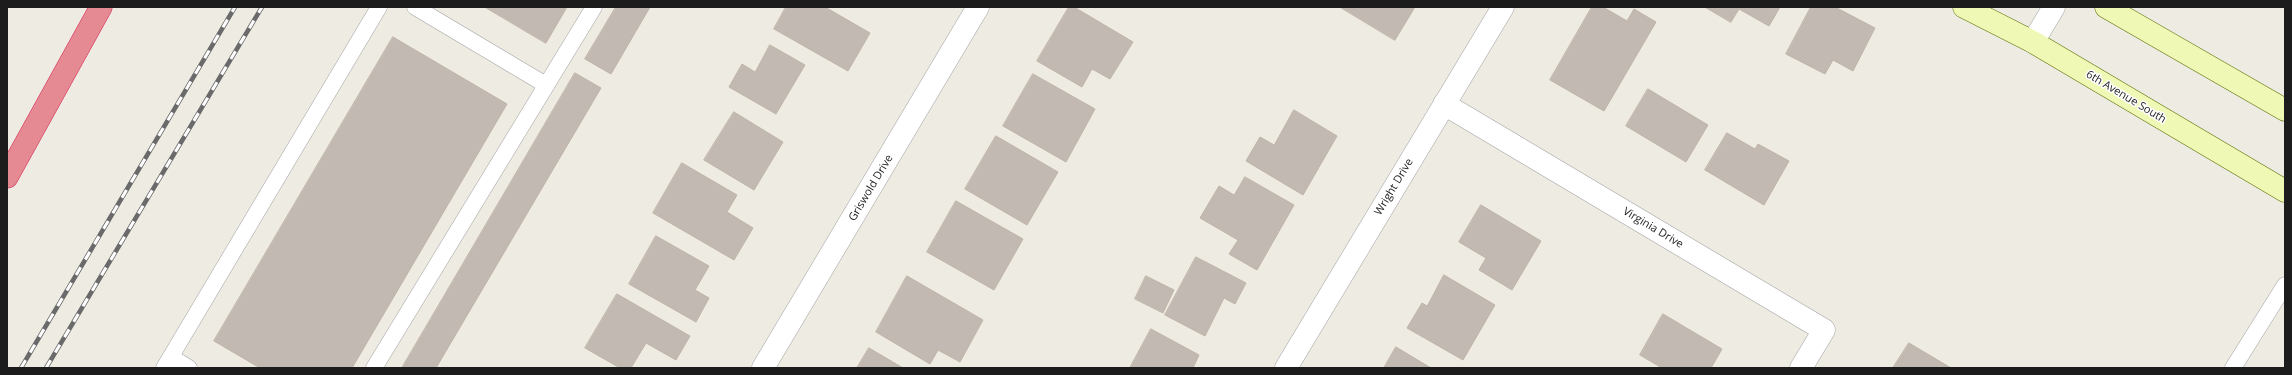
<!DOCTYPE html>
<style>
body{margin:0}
#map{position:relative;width:2292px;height:375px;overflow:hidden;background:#eeebe2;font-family:"Open Sans",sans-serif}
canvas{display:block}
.frame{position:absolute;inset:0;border:8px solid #1c1c1c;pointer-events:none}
</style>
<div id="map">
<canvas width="2292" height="375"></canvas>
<div class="frame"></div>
</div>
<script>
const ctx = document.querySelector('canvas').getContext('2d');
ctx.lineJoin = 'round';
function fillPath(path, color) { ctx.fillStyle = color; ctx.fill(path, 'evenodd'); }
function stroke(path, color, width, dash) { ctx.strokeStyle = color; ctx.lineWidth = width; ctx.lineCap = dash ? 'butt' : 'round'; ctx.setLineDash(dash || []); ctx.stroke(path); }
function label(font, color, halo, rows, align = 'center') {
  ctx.font = font + ' "Open Sans",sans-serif'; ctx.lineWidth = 3; ctx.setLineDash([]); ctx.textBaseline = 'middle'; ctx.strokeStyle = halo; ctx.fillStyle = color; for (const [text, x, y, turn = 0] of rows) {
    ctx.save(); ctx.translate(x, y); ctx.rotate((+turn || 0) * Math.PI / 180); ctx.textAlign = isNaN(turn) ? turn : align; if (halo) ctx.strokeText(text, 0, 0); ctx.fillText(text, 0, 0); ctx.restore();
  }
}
const building = new Path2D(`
 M485,7H567L546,43Z
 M616,7H650L611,74L585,59Z
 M786,7H825L870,33L848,71L774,29Z
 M1069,7H1074L1133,42L1110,79L1092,69L1082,87L1037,61Z
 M1340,7H1415L1395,40Z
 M1592,7H1603L1627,21L1634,9L1656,22L1604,111L1550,80Z
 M1705,7H1780L1769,26L1739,9L1731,22Z
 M1811,7H1835L1875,28L1853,71L1833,60L1825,74L1786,54Z
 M393,37L507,104L352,368H260L214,341Z
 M770,45L805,65L776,114L729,87L742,64L755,72Z
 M575,73L601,88L436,368H402Z
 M1033,74L1095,109L1066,162L1003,126Z
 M1648,89L1708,125L1686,162L1626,126Z
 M1294,110L1337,136L1303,195L1246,161L1260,137L1274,145Z
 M734,112L783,142L754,190L704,160Z
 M1727,133L1755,149L1758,144L1789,161L1764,205L1705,170Z
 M996,136L1058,172L1027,225L965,189Z
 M682,163L737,195L727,212L753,228L734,260L653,213Z
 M1245,177L1294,205L1257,270L1229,254L1238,240L1200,218L1219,186L1234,195Z
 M956,201L1023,239L994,290L927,252Z
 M1481,205L1541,241L1512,290L1479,270L1486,258L1459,242Z
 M656,236L709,266L695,290L709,298L696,322L629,284Z
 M1196,257L1246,283L1235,304L1224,298L1205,336L1165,315Z
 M1444,275L1495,305L1463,360L1407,328L1422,303L1427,306Z
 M907,276L983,320L960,362L938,350L930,364L876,332Z
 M1146,276L1174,290L1163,313L1135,299Z
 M617,294L690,336L676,360L646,343L631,368H620L585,348Z
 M1663,314L1722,349L1711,368H1662L1640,355Z
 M1151,329L1199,355L1193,368H1130Z
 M1909,343L1951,368H1893Z
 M1396,347L1431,368H1384Z
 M869,348L903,368H857Z`);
const lane = new Path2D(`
 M415,7L546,85
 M171,357L189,368
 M164,368L379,7
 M374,368L594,7
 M2233,368L2285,285`);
const street = new Path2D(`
 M2033,42L2054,7
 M1444,104L1824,330L1801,368
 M763,368L978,7
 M1286,368L1503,7`);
const secondary = new Path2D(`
 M1964,7L2033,42L2285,191
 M2106,7L2285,110`);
const highway = new Path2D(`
 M7,177L101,7`);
const rail = new Path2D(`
 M21,368L235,7
 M46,368L262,7`);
const streetNames = [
 ["6th Avenue South",2126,97,31],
 ["Wright Drive",1394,187,-59],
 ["Griswold Drive",871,188,-59],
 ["Virginia Drive",1653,228,31]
];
fillPath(building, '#c2bab2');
stroke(building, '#bfb3a5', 1);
stroke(lane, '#a3a3a3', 17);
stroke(street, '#a3a3a3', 23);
stroke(secondary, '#5c7106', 23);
stroke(highway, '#d52553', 23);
stroke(lane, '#fff', 16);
stroke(street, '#fff', 22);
stroke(secondary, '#eff8b5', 22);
stroke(highway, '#e58a93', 22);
stroke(rail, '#6a6a6a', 4.5);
stroke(rail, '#fff', 3, [9]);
label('11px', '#1c1c1c', '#fff', streetNames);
</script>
